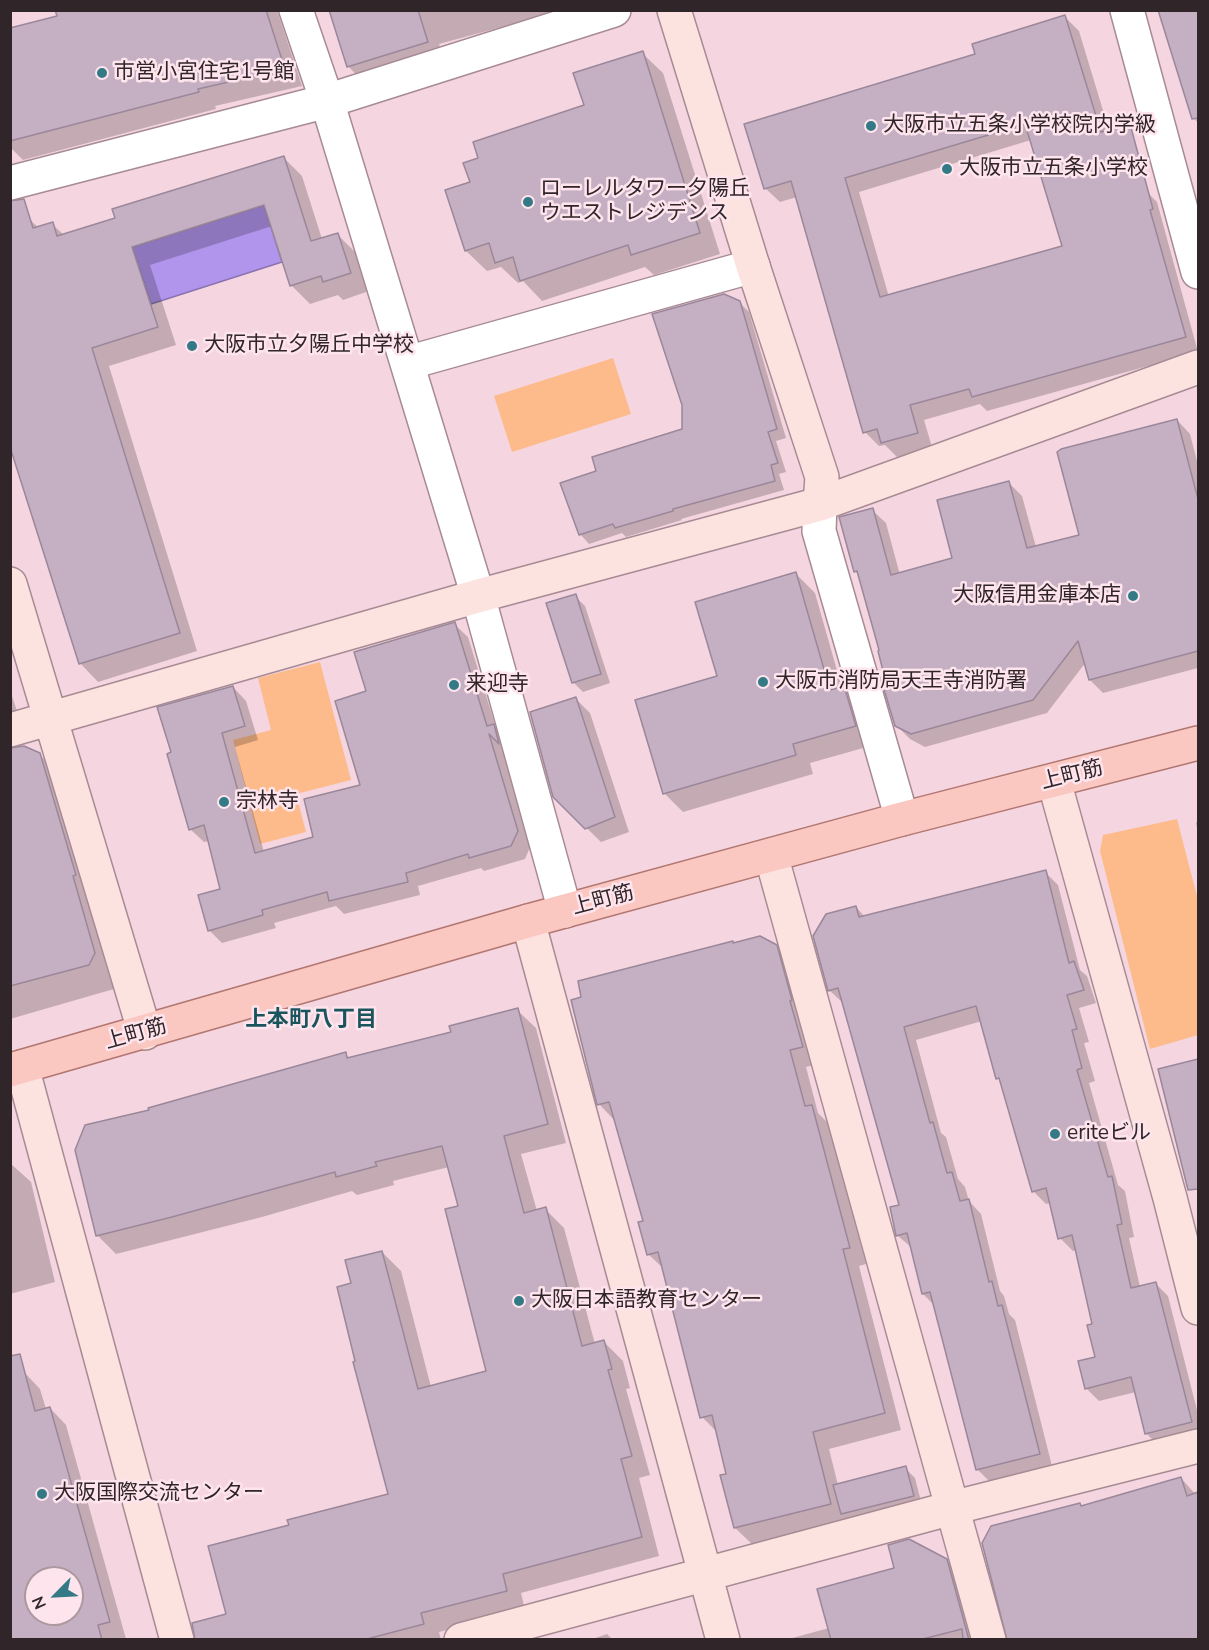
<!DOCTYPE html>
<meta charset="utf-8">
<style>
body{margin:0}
#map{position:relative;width:1209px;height:1650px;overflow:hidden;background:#f5d6e0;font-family:"Nunito Sans",sans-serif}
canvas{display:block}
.frame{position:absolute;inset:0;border:12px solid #302528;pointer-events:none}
.north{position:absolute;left:24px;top:1566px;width:60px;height:60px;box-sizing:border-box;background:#fee5ed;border:2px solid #ac989e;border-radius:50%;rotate:246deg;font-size:16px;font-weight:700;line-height:24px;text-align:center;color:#302528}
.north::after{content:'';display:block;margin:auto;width:21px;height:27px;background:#337a86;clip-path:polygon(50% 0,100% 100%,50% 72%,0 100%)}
</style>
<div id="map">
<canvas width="1209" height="1650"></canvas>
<div class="frame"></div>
<div class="north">N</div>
</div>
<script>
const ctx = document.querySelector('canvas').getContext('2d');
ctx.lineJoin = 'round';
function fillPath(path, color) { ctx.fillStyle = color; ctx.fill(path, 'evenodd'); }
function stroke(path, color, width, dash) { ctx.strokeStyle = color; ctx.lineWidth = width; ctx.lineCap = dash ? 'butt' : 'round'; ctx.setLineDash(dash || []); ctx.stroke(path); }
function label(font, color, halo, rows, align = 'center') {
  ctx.font = font + ' "Nunito Sans","Noto Sans JP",sans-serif'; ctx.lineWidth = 5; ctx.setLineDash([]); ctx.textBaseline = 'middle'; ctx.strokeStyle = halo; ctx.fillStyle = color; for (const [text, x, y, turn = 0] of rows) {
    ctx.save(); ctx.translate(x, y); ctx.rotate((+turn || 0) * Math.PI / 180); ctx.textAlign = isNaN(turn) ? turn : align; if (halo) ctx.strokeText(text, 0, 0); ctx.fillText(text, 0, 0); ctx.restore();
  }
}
const green = new Path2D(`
 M613,358L631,414L512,452L494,396Z
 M320,662L351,780L296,794L306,832L260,844L233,740L271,730L258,678Z
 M1177,819L1198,900V1035L1150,1049L1100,851L1103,835Z`);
const water = new Path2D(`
 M264,205L282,262L151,304L132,247Z`);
const shadow = new Path2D(`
 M57,10H277L302,86L215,106L216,109L23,160L10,147V30L58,17Z
 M331,10H564L439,44L444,59L365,84L348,66Z
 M1159,10H1198V123L1193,117Z
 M1065,17L1079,31L1118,160L1031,140L859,192L889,297L1064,247L1143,188L1157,202L1198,352L987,411L980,404L924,420L932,447L897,457L885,445L879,446L865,432L797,197L780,202L765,188L977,55Z
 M642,53L663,73L720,254L654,275L645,267L542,301L523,281L518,283L501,267L487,271L466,251L472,183L480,159L585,106Z
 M283,157L302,176L322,239L337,234L356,253L369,291L343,300L338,295L310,304L291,285L272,226L150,265L176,345L109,366L197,651L98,682L80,663L29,219L39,228L52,224L64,235L117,219Z
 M739,302L749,312L786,438L776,441L786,472L779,474L784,490L681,519L682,520L626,537L622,533L589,544L580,534L598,472L683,430Z
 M1177,420L1190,434L1198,465V668L1103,693L1090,680L1086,662L1047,713L925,747L910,739L896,725L881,651L860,577L855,571L872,510L886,523L900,575L954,559L1008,482L1022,496L1036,547L1081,536Z
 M796,574L815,593L842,688L863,706L874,745L810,763L813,774L683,812L664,793L719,677Z
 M575,596L585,606L610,683L583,692L573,682Z
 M454,624L468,637L496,728L507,739L511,753L501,743L531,845L525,859L484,871L481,868L418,886L420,895L344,914L336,906L274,923L276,928L222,943L209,930L222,890L209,841L204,842L190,829L233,687L246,701L258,740L235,747L264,852L315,838L362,787L368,692Z
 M10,690L19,717L10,719Z
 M576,699L590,713L629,832L601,842L554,796Z
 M10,752L39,754L64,780L119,979L114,989L10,1019Z
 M1196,822H1198V835Z
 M1045,872L1058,885L1080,970L1087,976L1096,1003L1079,1008L1089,1042L1084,1043L1095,1081L1089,1083L1118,1185L1125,1191L1134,1237L1129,1238L1140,1287L1155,1283L1168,1296L1198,1414V1436L1159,1446L1146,1433L1136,1392L1099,1401L1086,1388L1096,1358L1094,1325L1077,1250L1073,1251L1060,1238L1051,1203L1046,1204L1033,1191L1002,1082L998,1078L982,1021L916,1040L941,1133L946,1137L958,1179L965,1187L969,1201L981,1214L1000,1291L1004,1296L1009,1314L1015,1320L1052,1466L990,1482L977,1469L935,1306L923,1294L912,1248L897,1235L901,1206L843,1003L829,990L856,907L865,917Z
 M734,945L776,946L793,964L818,1064L806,1067L818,1113L828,1123L866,1264L859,1266L901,1430L829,1449L838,1485L905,1468L915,1478L922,1505L849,1520L752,1544L735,1528L728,1475L719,1434L702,1417L664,1269L648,1254L645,1222L616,1122L599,1104Z
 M517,1010L536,1028L566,1143L521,1154L537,1211L545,1209L564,1228L595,1344L604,1342L623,1361L630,1388L626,1389L650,1475L639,1478L659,1556L521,1593L525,1610L439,1632L441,1640H220L228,1615L291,1526L390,1495L353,1284L382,1252L401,1271L431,1387L488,1373L460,1207L449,1167L393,1181L394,1185L357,1195L352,1191L262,1217L116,1254L97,1235L151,1111L345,1054L350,1058L453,1033Z
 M1198,1060V1184H1197L1160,1070Z
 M10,1163L31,1182L55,1282L10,1294Z
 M24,1372L40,1389L46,1409L50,1408L66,1425L126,1639L10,1640ZM36,1578H72V1614H36Z
 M1181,1478L1196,1495L1198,1494V1640H1015L1082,1507Z
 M946,1560L957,1571L976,1638L785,1640L829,1628Z
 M607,1634L613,1640H589Z`);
const building = new Path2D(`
 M55,10H266L285,69L198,89L199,92L10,141V28L57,16Z
 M329,10H418L428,42L347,67Z
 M1158,10H1198V118L1192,119Z
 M1065,15L1101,132L1130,124L1153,209L1150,210L1186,337L972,397L969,389L910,405L918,433L881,443L877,429L863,433L791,181L764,189L744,124L975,54L972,44ZM1025,124L1062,246L880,297L845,178Z
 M643,51L700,233L631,255L628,245L520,281L513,257L495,263L489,243L465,251L445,190L470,182L463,163L478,158L473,142L584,105L573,73Z
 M284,156L311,241L338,233L351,273L323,282L321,276L290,286L264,205L132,247L158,327L92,348L180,633L79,664L10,447V201L24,199L33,228L53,222L57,236L115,218L112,209Z
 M724,294L740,301L777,429L768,432L778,463L771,465L775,481L673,509V511L615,528L613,524L579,535L560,483L596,471L592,457L682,429V405L652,314Z
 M1177,419L1198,499V651L1089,680L1078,641L1033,700L911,734L895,726L880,676L884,675L878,651L879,650L857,571L854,572L839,517L873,508L891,575L952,558L937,500L1009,481L1027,548L1079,535L1057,452L1061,449Z
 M796,572L830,690L844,686L856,726L793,744L796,755L663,794L635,700L717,676L695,602Z
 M576,594L601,674L572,683L546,603Z
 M455,622L487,726L494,724L499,744L489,734L518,831L511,846L469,858L468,854L406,873L408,882L329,901L327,892L262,910L263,915L208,931L198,895L220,889L204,825L189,830L167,754L171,752L157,707L233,686L245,726L222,733L255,853L313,837L304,799L360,785L335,701L366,691L354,652Z
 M576,697L615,817L585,829L553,797L530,712Z
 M24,746L40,753L76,875L73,876L95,953L89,965L10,986V748Z
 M1046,870L1069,963L1074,961L1084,990L1067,995L1077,1029L1072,1030L1082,1068L1077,1070L1108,1177L1112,1176L1122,1224L1117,1225L1131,1288L1156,1282L1192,1422L1145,1434L1131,1377L1085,1389L1078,1361L1095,1357L1087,1325L1092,1324L1072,1235L1058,1239L1046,1188L1032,1192L999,1078L996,1079L976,1006L904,1027L930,1123L933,1122L947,1173L952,1172L960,1201L969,1199L989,1282L992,1281L998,1306L1002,1305L1040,1454L976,1470L930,1292L922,1294L907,1233L896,1236L890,1207L899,1205L838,988L828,991L813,936L826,914L856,906L859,917Z
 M760,936L777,945L792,1000L790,1001L803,1047L790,1050L805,1106L812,1105L850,1248L843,1249L885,1413L813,1432L831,1504L734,1528L720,1475L726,1474L712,1415L700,1418L658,1252L647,1255L638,1222L643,1221L609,1102L597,1105L571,1000L581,997L578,981L733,941V943Z
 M518,1008L548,1124L504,1136L524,1213L546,1207L582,1346L604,1340L612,1369L608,1370L632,1456L621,1459L642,1537L503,1574L507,1591L421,1613L424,1624L363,1640H195L192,1623L226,1614L208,1546L289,1525L287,1520L388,1494L353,1362L355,1361L337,1287L351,1283L345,1260L382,1251L418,1389L486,1371L445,1209L458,1206L442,1146L375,1162L377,1166L336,1177L335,1172L172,1217L96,1236L75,1150L85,1125L149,1110L148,1108L346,1052L347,1058L451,1032L449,1026Z
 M1198,1059V1189L1188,1190L1158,1069Z
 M20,1354L35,1411L50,1407L110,1622L98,1625L102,1640H10V1356ZM36,1578H72V1614H36Z
 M906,1466L914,1496L841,1514L833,1485Z
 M1181,1477L1187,1496L1198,1492V1640H1007L982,1543L991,1526L1080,1503L1081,1506Z
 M909,1539L947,1559L969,1640H963L962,1629L919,1640H831L817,1589L894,1568L888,1545Z`);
const street = new Path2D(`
 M296,10L327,101L478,596L565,911
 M1127,10L1198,272
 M10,183L327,101L614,10
 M407,363L753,266
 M820,504L819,531L902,819`);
const secondary = new Path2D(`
 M674,10L753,266L822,477L820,504
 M10,584L145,1033
 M10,730L478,596L820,504L1198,367
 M1054,781L1170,1198L1198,1308
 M771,855L989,1640
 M528,921L723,1640
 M22,1067L177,1640
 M461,1640L952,1508L1198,1446`);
const primary = new Path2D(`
 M10,1070L528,921L902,819L1198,743`);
const markers = [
 [102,73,6,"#337a86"],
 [871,126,6,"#337a86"],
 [947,169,6,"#337a86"],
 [528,202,6,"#337a86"],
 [192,346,6,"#337a86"],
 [1133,596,6,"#337a86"],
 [763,682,6,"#337a86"],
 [454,685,6,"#337a86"],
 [224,802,6,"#337a86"],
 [1055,1134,6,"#337a86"],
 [519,1301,6,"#337a86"],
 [42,1494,6,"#337a86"]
];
const poiNames = [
 ["市営小宮住宅1号館",114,73],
 ["大阪市立五条小学校院内学級",883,126],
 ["大阪市立五条小学校",959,169],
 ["ローレルタワー夕陽丘",540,190],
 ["ウエストレジデンス",540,214],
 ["大阪市立夕陽丘中学校",204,346],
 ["大阪信用金庫本店",1121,596,"right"],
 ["大阪市消防局天王寺消防署",775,682],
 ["来迎寺",466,685],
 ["宗林寺",236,802],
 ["eriteビル",1067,1134],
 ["大阪日本語教育センター",531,1301],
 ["大阪国際交流センター",54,1494]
];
const streetNames = [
 ["上町筋",1072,776,-14],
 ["上町筋",603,901,-15],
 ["上町筋",136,1035,-16]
];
const neighbourhoodNames = [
 ["上本町八丁目",311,1021]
];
fillPath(green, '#fdba8a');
fillPath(water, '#b194eb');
stroke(water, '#8a73b0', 1.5);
fillPath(shadow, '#0003');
fillPath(building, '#c5b0c3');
stroke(building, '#9b879a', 1.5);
stroke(street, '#a78b94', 36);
stroke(secondary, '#a78b94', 36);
stroke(primary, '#b17670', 36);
stroke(street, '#fff', 33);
stroke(secondary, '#fde3e0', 33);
stroke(primary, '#fac7c1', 33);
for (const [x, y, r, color] of markers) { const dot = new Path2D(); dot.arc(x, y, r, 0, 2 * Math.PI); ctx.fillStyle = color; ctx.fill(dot); stroke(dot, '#fee5ed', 2); }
label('21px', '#302528', '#fee5ed', poiNames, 'left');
label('21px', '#302528', '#fee5ed', streetNames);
label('bold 22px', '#1a545d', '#fee5ed', neighbourhoodNames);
</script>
